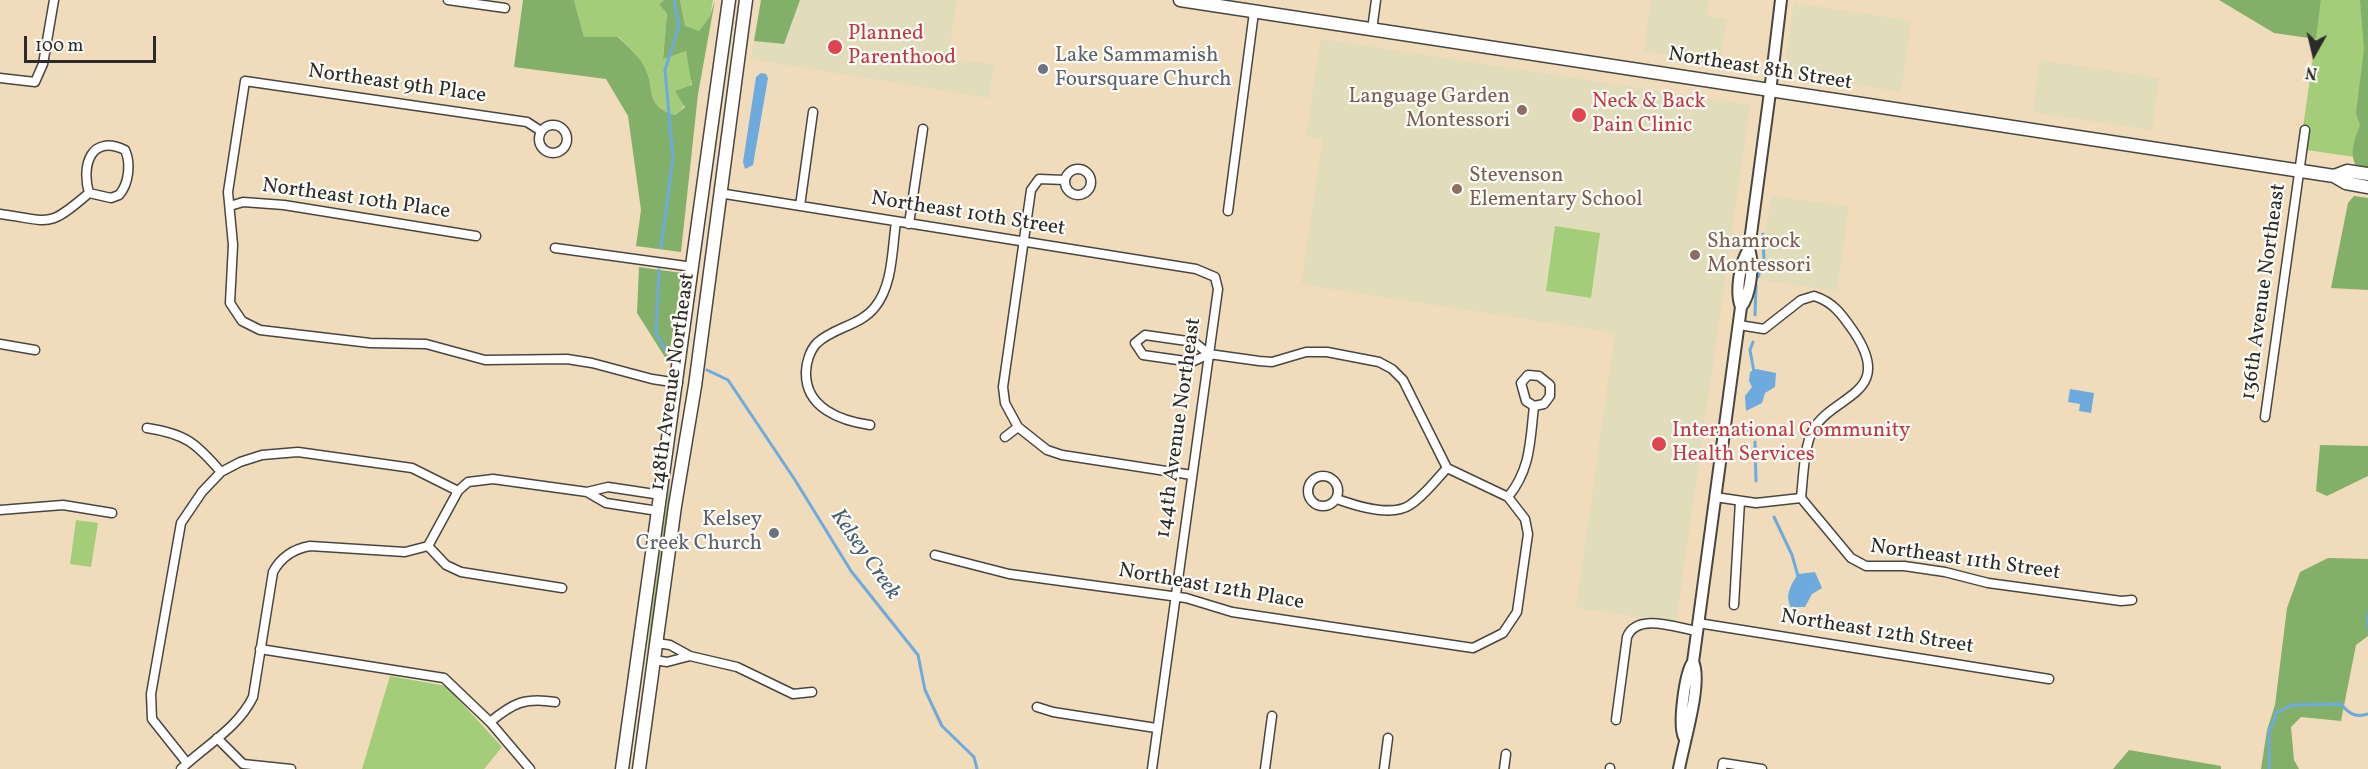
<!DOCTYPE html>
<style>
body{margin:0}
#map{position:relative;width:2368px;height:769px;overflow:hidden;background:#f0dcbb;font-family:Vollkorn,serif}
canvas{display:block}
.north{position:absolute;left:2284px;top:24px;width:60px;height:60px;-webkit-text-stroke:4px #fdfcf7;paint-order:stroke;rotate:188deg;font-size:16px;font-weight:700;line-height:24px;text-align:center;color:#2b2b2b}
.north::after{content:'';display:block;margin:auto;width:21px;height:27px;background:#2b2b2b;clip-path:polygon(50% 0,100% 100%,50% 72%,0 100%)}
.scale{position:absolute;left:24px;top:36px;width:132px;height:27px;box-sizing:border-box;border:3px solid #2b2b2b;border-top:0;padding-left:8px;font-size:18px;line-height:21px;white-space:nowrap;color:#2b2b2b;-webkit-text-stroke:4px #fdfcf7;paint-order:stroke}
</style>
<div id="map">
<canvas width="2368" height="769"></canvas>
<div class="north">N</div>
<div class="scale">100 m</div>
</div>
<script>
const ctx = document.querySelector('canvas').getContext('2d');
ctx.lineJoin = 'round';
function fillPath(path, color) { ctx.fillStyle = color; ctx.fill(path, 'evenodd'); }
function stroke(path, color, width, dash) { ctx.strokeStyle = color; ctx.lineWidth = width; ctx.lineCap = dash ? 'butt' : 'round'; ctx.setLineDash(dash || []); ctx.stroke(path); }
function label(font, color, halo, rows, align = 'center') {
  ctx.font = font + ' Vollkorn,serif'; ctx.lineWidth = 4.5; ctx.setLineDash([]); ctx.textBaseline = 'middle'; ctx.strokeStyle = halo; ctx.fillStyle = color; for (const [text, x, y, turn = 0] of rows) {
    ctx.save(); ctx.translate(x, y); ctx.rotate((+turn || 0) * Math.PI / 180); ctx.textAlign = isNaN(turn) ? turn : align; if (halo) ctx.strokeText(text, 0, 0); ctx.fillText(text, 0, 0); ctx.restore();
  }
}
const built = new Path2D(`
 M800,0H957L948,58L994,65L989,98L751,59L754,41L784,44Z
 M1651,0H1709L1707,16L1727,19L1720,63L1644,51Z
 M1794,3L1911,21L1901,92L1791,73L1785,67Z
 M1321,39L1750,105L1676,622L1576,608L1615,333L1301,284L1323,139L1306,136Z
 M2039,60L2159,78L2152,130L2033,112Z
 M1771,196L1849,206L1837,291L1758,279Z`);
const green = new Path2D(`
 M574,0H664L659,4L667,14L663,58L686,51C693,73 696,100 675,115C646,106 655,91 646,70C642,58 627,46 619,37H584Z
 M680,0H713L710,16L699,31L685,27Z
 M2321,0H2368V159L2300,149Z
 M1555,226L1600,233L1591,298L1546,291Z
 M670,480L666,551L643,695L651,616Z
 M76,520L98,523L91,567L70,564Z
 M390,676L446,686L502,747L484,769H362Z`);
const forest = new Path2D(`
 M523,0H574L584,37H618C627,46 642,58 646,70C655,90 645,106 675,115L685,107L675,91L692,85L686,51L663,59L667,14L659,4L664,0H680L685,26L699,31L710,16L715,0L698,94L681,252L636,246L641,210L628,116L606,79L514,67Z
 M761,0H800L784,44L754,41Z
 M2219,0H2321L2316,39L2274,33Z
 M2360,0H2368V167L2356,166C2349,153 2355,138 2360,125L2356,113L2364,49Z
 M2354,196L2368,198V290L2331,288L2348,203Z
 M639,267L682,273L668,362L637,313Z
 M2320,445L2368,446V476L2327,496L2316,491Z
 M2328,558L2368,559V636L2356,645L2341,721L2301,717L2291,727L2294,760L2299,769H2261L2267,730L2275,705L2287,608L2300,572Z
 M2129,750L2221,766V769H2113Z`);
const water = new Path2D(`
 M761,73L766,74L768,78L753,165L745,169L743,162L756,77Z
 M1756,369L1776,373L1775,387L1765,393L1762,403L1746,411L1745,396L1752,387L1749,381L1750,372Z
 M2070,389L2094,393L2091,413L2079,411L2080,404L2068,402Z
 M1815,572L1822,588L1812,594L1805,607H1797L1795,613C1783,600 1789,587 1798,574Z`);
const stream = new Path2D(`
 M661,247L673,158L665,70L679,26L674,0
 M659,270L656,334L665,349
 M1758,277L1764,261L1763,234
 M1755,315L1756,285
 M1753,342L1750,350L1754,372
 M707,370L728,380L795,480L851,571L918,655L925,690L942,726L974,757L977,769
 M1746,428L1753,436
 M1755,442L1756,481
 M1774,517L1792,555L1798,576
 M2368,613V627
 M2269,769V732L2277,712L2293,705L2341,704C2349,714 2356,718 2368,714`);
const minor = new Path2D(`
 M448,0L505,8
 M1372,30L1376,0
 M0,78L35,82L43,64L54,0
 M539 139a14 14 0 1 1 28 0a14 14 0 1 1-28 0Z
 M541,131L527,122L245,81L228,192L233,245L230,303L242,321L260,330L370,343L426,344L485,360L567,359L592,363L652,379L678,383
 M1065 182a13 13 0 1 1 26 0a13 13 0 1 1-26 0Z
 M1065,180L1039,179L1031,190L1003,387L1005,403L1018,427L1047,450L1062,455L1192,475
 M719,193L1196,269L1215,277L1218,289L1152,769
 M230,206L243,202L284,205L476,236
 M800,206L813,112
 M1228,211L1254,12
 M0,214C52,221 47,229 89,193L111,198L119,195C129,184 131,163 125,150C91,134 81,165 89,193
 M909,224L923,129
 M555,248L693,267
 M1739,325L1764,329L1801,300L1814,296C1834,302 1843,316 1854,332C1896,395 1833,394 1813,430C1804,445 1803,480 1801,498
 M0,344L35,350
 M1209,354L1192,362L1143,355L1135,343L1145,335L1194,342L1209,354L1259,361L1272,362L1306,352H1327L1379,362L1392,369L1403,380L1447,468L1508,497
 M1528,375L1539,376L1550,385V396L1544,404L1534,406L1526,401L1521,383Z
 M2265,417L2305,130
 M870,425C841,421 805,408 806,372C806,363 810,350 817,343C834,327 860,326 875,307C893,285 892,249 896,222
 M147,428C186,434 196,443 221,472L240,462L262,455L298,452L412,468L458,491L468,482L493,479L587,492L606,503L658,511
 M1005,437L1018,427
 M1308 491a15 15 0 1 1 30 0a15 15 0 1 1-30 0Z
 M587,492L608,487L661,495
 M1715,497L1756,503L1801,498L1851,558L1866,566H1904L1945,572L1988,583L2121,601L2132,600
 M1337,499C1356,506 1392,517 1410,505C1424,496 1436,480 1447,468
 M0,510L63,505L112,513
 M428,546L458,491
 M935,555L1009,574L1186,598L1232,612L1473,648L1503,633L1517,612L1528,534L1525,519L1508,497C1531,469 1530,441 1534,406
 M1734,605L1740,501
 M1698,623L2049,679
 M657,643L670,645L690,656L737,667L793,694L812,692
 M260,649L444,678L490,722C513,703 525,697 555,702
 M654,660L667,662L690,656
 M1037,707L1053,712L1156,728
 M1616,720L1627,637C1637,612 1677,628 1697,631
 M490,722L530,769
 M217,738L243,764L291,769
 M187,763L152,719L151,694L181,523L202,492L221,472
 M181,769C205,746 238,728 253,697L273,572C281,557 293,549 310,546L405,552L428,546L446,565L461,572L562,588
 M1265,769L1272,716
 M1384,769L1388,738
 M1504,769L1506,754
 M1610,769V768
 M1722,769L1723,763L1762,769`);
const tertiary = new Path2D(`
 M1770,92L1781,0`);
const secondary = new Path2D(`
 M1741,307C1751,295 1754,264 1749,249
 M1684,737C1678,725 1685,672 1693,662L1741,307C1735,292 1740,262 1749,249L1770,92
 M1679,769C1683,745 1703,682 1693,662`);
const primary = new Path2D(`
 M1180,0L2334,176L2346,183L2368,187
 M2334,176L2347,171L2368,174
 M622,769L729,0
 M639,769L675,506L695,386L746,0`);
const markers = [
 [835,47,8,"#e0444e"],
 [1043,69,6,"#6b7280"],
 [1522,110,6,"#8d6e63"],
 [1579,115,8,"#e0444e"],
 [1457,189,6,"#8d6e63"],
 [1695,255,6,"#8d6e63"],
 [1659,444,8,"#e0444e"],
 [774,533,6,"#6b7280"]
];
const healthNames = [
 ["Planned",848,35],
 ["Parenthood",848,59],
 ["Neck & Back",1592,103],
 ["Pain Clinic",1592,127],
 ["International Community",1672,432],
 ["Health Services",1672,456]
];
const worshipNames = [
 ["Lake Sammamish",1055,57],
 ["Foursquare Church",1055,81],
 ["Kelsey",762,521,"right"],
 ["Creek Church",762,545,"right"]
];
const streetNames = [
 ["Northeast 8th Street",1760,70,9],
 ["Northeast 9th Place",397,85,8],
 ["Northeast 10th Place",356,200,8],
 ["Northeast 10th Street",968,215,9],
 ["136th Avenue Northeast",2265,292,-82],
 ["148th Avenue Northeast",674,382,-82],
 ["144th Avenue Northeast",1180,428,-82],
 ["Northeast 11th Street",1965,561,8],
 ["Northeast 12th Place",1211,588,10],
 ["Northeast 12th Street",1877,633,9]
];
const educationNames = [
 ["Language Garden",1510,98,"right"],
 ["Montessori",1510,122,"right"],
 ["Stevenson",1469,177],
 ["Elementary School",1469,201],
 ["Shamrock",1707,243],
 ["Montessori",1707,267]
];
const waterNames = [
 ["Kelsey Creek",864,555,55]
];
fillPath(built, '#e1dcba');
fillPath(green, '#a3cd79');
fillPath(forest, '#82b069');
fillPath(water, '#6daade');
stroke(stream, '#6daade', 3);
stroke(minor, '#494641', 11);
stroke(tertiary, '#494641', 14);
stroke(secondary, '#494641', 14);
stroke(primary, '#494641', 15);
stroke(minor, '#fff', 8);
stroke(tertiary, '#fff', 10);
stroke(secondary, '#fff', 10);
stroke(primary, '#fff', 12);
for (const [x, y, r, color] of markers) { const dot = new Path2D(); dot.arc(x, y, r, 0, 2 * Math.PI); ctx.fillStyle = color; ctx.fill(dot); stroke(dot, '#fdfcf7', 2); }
label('21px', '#be3a42', '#fdfcf7', healthNames, 'left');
label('21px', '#5b616d', '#fdfcf7', worshipNames, 'left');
label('21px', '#2b2b2b', '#fdfcf7', streetNames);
label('21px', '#785e54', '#fdfcf7', educationNames, 'left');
label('italic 22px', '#455e73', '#fdfcf7', waterNames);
</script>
